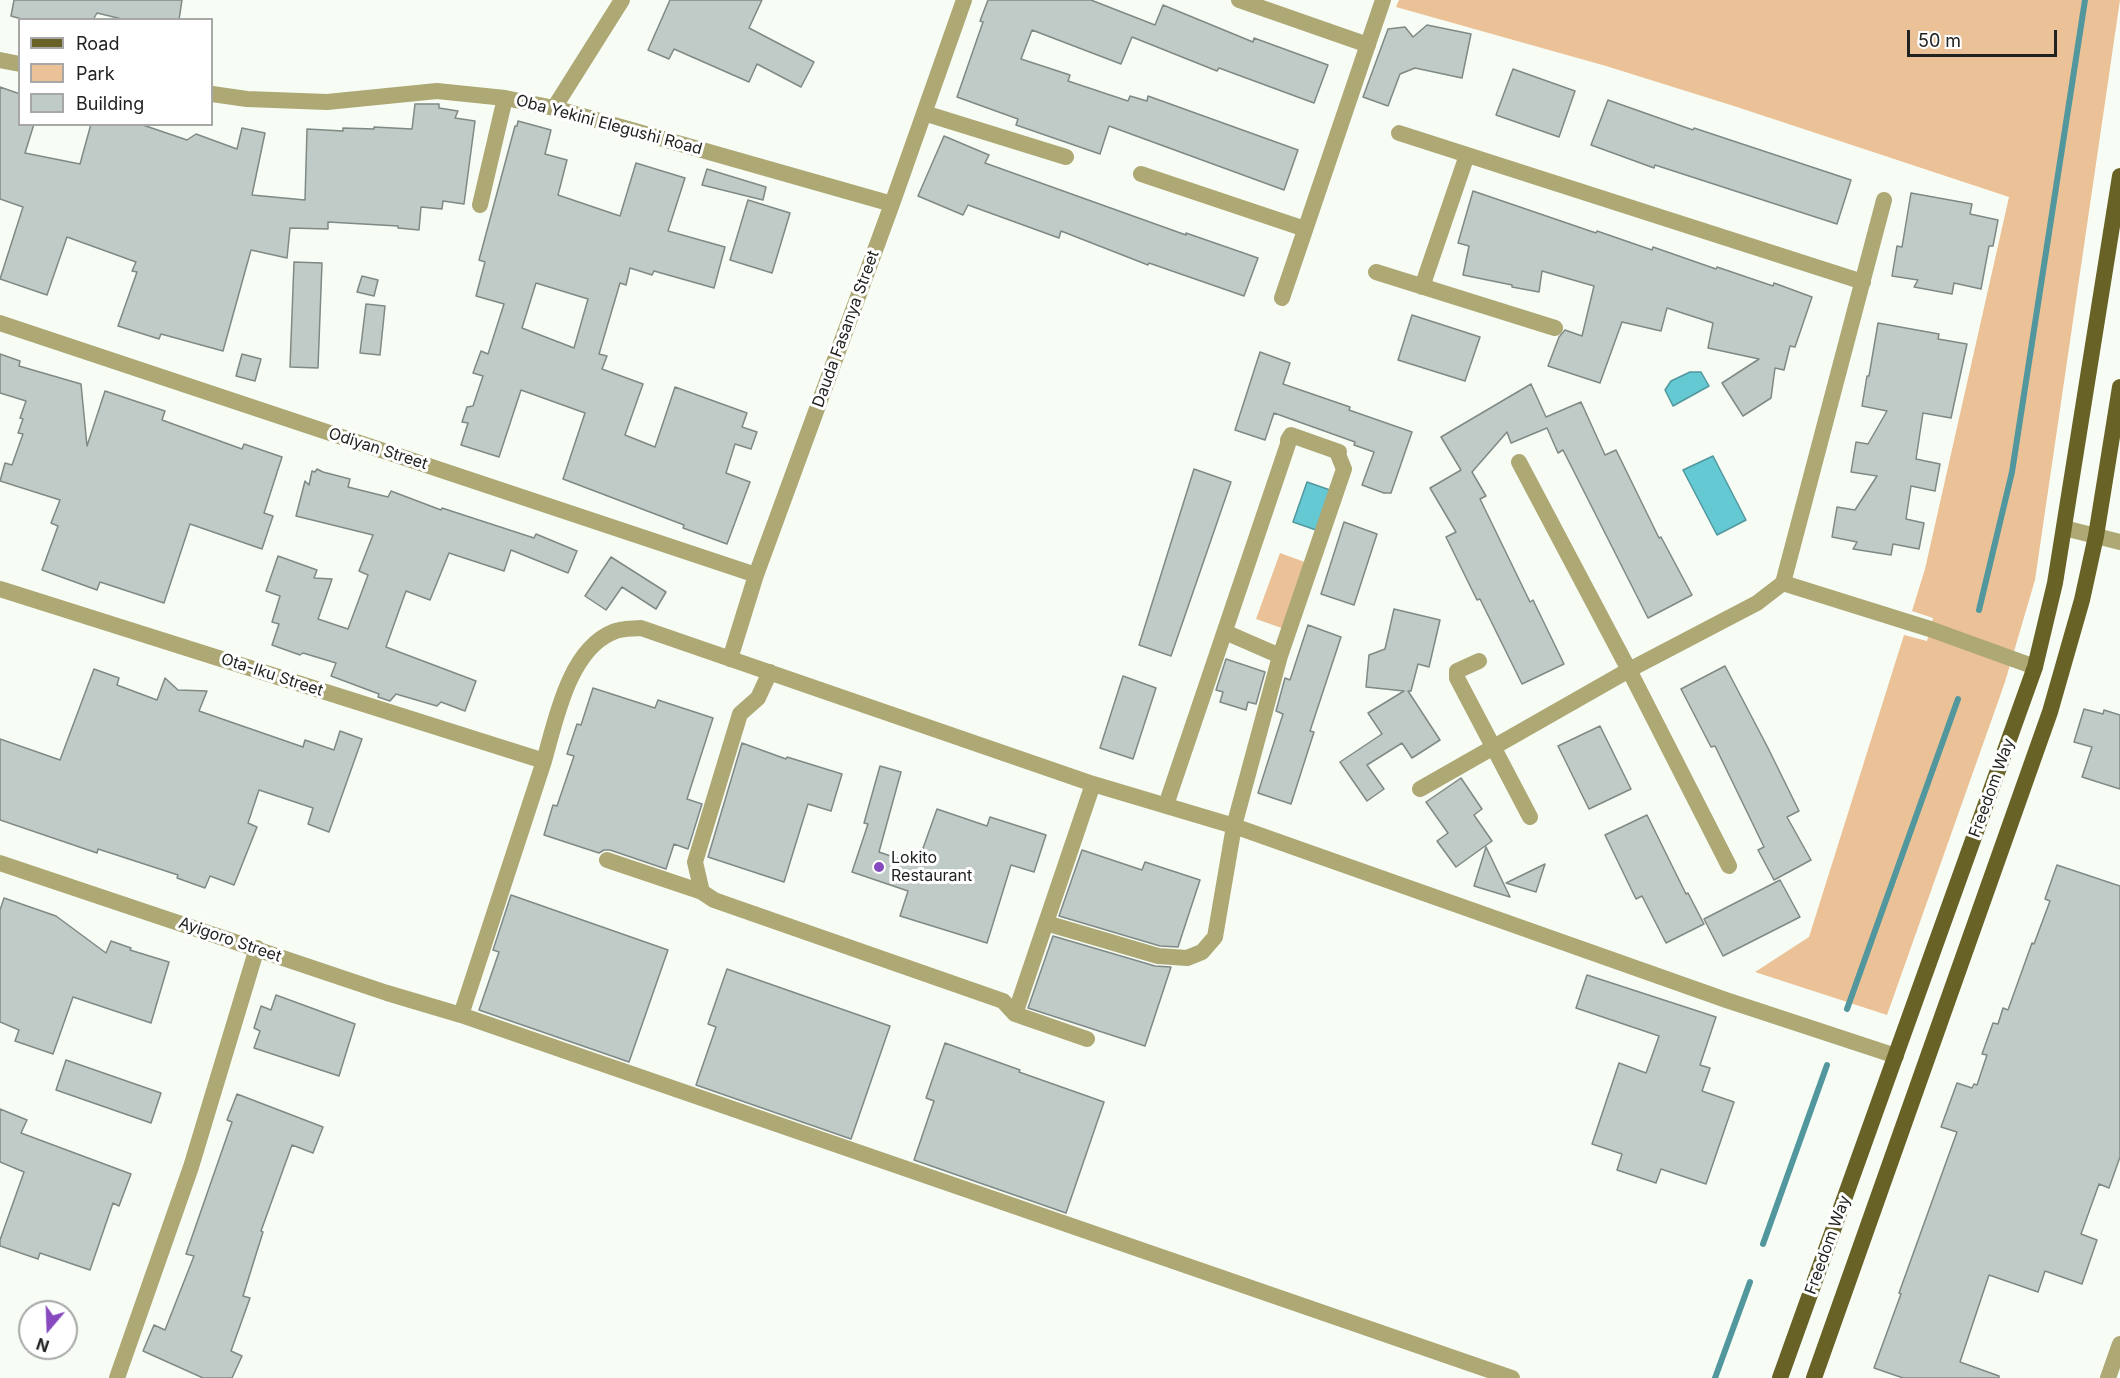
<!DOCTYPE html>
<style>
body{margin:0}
#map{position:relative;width:2120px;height:1378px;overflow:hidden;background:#f7fdf5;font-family:Inter,sans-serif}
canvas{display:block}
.legend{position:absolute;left:18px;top:18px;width:195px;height:108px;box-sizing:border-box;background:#fff;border:2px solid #a6a7a6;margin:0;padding:8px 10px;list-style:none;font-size:18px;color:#212320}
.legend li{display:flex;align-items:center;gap:12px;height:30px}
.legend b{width:30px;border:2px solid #a6a7a6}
.north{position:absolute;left:18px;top:1300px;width:60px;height:60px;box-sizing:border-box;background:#fff;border:2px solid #a6a7a6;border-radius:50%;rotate:199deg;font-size:16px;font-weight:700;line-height:24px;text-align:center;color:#212320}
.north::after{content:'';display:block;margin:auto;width:21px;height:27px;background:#8649be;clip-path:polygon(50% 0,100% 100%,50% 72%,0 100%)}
.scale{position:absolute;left:1907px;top:30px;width:150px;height:27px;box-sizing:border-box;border:3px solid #212320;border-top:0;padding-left:8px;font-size:18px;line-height:21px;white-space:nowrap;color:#212320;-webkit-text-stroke:4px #fff;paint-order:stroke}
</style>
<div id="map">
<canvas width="2120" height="1378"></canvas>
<ul class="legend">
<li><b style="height:8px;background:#686227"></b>Road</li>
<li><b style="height:16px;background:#ebc297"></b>Park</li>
<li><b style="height:16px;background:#c0cac6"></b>Building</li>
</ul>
<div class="north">N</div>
<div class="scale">50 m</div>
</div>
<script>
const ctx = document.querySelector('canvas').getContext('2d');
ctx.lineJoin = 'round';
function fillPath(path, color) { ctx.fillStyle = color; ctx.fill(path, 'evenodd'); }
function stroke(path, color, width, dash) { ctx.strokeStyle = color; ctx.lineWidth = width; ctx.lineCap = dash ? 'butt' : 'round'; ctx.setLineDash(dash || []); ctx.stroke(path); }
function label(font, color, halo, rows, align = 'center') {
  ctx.font = font + ' Inter,sans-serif'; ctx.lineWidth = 6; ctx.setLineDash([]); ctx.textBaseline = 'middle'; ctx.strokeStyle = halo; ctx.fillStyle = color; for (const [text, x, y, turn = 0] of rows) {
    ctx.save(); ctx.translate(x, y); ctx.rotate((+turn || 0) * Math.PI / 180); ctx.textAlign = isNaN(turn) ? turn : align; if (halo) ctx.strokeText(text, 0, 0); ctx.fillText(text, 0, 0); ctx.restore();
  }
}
const green = new Path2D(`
 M1399,0H2120L2035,580L2005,682L1887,1015L1755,972L1809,937L1904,635L1927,641L1933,618L1912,611L1925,569L2009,197L1737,107L1606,66L1396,7Z
 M1280,553L1313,565L1290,631L1256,619Z`);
const water = new Path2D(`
 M1690,372H1701L1709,386L1673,406L1665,390L1671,381Z
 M1713,456L1746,520L1717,535L1683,470Z
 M1307,482L1330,490L1316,530L1293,522Z`);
const stream = new Path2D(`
 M1979,610L2012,472L2085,0
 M1847,1009L1958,699
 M1763,1244L1827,1065
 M1715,1378L1750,1282`);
const building = new Path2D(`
 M14,0H182L179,20H126L97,13L93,20H25L11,16Z
 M670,0H762L749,28L814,62L801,87L757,64L749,82L674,49L669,59L648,50Z
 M988,0H1091L1155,25L1163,5L1253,42L1254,38L1328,65L1314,103L1219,68L1217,71L1132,37L1121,64L1032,30L1021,59L1070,75L1068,81L1128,101L1130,96L1147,101L1148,96L1298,150L1284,190L1109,126L1100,154L1016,125L1018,119L957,97L983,22L980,21Z
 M1427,25L1471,34L1462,78L1415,68L1400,74L1388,106L1363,97L1388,29L1405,27L1413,37Z
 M1513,69L1575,91L1559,137L1496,115Z
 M0,87L20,94V124H34L25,153L80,164L91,124H140L187,140L196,134L237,149L242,128L265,133L252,195L305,200L307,129L343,131V128L374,129V127L412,129L415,104H439V108L458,111L455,118L475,121L464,204L443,201L442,209L421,207L419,230L398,228V226L328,222V229L290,228L287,258L251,250L223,351L161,334L159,339L118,326L137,272L132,271L136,262L67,237L47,295L0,279L23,207L0,199Z
 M1608,100L1693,130L1694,128L1851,180L1837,224L1655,165L1654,168L1591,145Z
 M518,121L551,130L545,154L567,160L558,195L620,216L636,163L685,178L668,231L725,247L714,288L654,271L652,275L630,268L626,285L620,283L599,354L607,356L602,369L643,384L625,435L655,447L675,387L747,413L742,427L757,432L751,449L735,444L726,473L750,482L727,544L683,528L684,525L563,479L585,413L521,390L499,457L461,445L468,423L462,422L467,407L473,406L483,376L473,373L481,351L488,354L504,304L476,296L485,262L479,260L515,126H517ZM536,283L588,299L574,348L522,328Z
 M944,136L989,155L985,163L1186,235V233L1258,258L1244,296L1149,263L1148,265L1061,231L1059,238L968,205L963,215L918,196Z
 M707,169L766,187L763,200L702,185Z
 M1473,191L1596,233L1597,231L1652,250L1653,247L1716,269L1717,267L1773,286L1774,283L1812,297L1795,347L1790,346L1784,370L1775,368L1771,398L1743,416L1722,383L1759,359L1708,348L1713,323L1667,308L1661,331L1622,322L1600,383L1548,366L1559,337L1565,330L1582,336L1594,286L1542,271L1539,292L1512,287V285L1463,275L1469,246L1458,243Z
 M1911,193L1972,204L1970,214L1998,220L1993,246H1989L1981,289L1954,283L1952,294L1914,287L1918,280L1892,276L1897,246L1902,247Z
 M748,200L790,213L772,273L730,260Z
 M294,262L322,263L318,368L290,367Z
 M362,276L378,280L374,296L357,292Z
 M366,304L385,306L380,355L360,353Z
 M1412,315L1480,337L1465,381L1398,360Z
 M1878,323L1939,334L1938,339L1967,344L1951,418L1923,413L1916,459L1940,464L1935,491L1911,486L1906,519L1924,523L1919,549L1893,544L1891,555L1853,549L1857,542L1832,537L1837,507L1855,510L1877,476L1851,472L1856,442L1868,444L1887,411L1862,406L1867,376H1869Z
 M1260,352L1290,363L1283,384L1350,407L1349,410L1412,432L1391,493H1384L1362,485L1374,452L1354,445L1355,442L1274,413L1265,440L1235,430Z
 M0,354L20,361L19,366L81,384L87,446L105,391L165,411L162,420L242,449L244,444L282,457L264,513L273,516L262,549L190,524L164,603L100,582L97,590L42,570L58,526L51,523L60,500L0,481L5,463L12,465L23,434L18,433L23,419L20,418L26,401L0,393Z
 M242,354L261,359L255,381L236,376Z
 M1531,384L1546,417L1581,402L1605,455L1616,450L1659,538L1661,537L1692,595L1648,618L1563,450L1558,453L1547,428L1511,443L1507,432L1472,472L1486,496L1480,499L1530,602L1533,600L1564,664L1522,684L1480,599L1477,600L1446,537L1456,532L1430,488L1461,470L1441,437Z
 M317,469L323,472L350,479L348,487L388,497L391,491L441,510L442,508L534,538L536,534L577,551L568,573L511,550L504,571L449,553L430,600L406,591L386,647L476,681L465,711L441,702L437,706L396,694L390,701L378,697L379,694L331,676L336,663L303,653L300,655L272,645L279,624L272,622L280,596L266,591L278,556L317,570L314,578L332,579L318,619L348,629L368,575L359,571L373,535L296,516L305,481L309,485L312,471L315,472Z
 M1194,469L1231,482L1171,656L1139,645Z
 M1344,522L1377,534L1354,605L1321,594Z
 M611,557L666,592L656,609L622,587L606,610L585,596Z
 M1394,609L1440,620L1429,667L1418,664L1411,691H1408L1440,740L1412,758L1402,743L1367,765L1384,789L1367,801L1340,762L1382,734L1368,713L1404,691L1366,687L1369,655L1385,649Z
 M1308,625L1341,637L1310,731L1314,732L1291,804L1258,793L1283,714L1276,711L1285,678L1290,680Z
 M1226,659L1265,672L1256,704L1248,702L1246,710L1220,702L1223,692L1216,690Z
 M1725,666L1768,748L1799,811L1787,817L1811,860L1774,880L1758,850L1764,847L1715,746L1711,747L1681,689Z
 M94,669L119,678L117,685L157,700L165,678L178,690L207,691L199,711L303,747L305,740L334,750L340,731L362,739L329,832L308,824L313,808L259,790L248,823L257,827L234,885L210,876L205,888L177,878L178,875L98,849L97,853L0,820V739L60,760Z
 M1123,676L1156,688L1133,759L1100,748Z
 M593,688L655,708L658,700L713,718L687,799L702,804L688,849L674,844L666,869L610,850H604L599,853L544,835L553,805L557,806L574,756L567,754L577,724L581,725Z
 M2084,709L2103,714L2104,710L2120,715V789L2082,777L2092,747L2074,742Z
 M1600,726L1631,789L1589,809L1558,746Z
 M742,743L786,759L787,757L842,774L831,811L808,804L784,882L708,857Z
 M880,766L901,772L879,852L917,865L937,809L987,826L990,817L1046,835L1034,872L1011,865L987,943L900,916L908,891L852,872L868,824L864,823Z
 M1461,778L1482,809L1474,815L1492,841L1456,867L1437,841L1448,833L1426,802Z
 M1647,815L1686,894L1688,893L1704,924L1666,943L1642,896L1636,899L1605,835Z
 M1486,847L1510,897L1474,886Z
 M1082,850L1142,870L1145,862L1200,880L1178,947L1160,946L1059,916Z
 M1545,864L1536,892L1506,883Z
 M2057,865L2120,886V1157L2109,1188L2099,1184L2081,1234L2097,1240L2082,1284L2045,1271L2038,1292L1989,1275L1960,1362L1999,1376V1378H1903L1874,1368L1901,1294L1899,1293L1957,1132L1941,1127L1957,1083L1972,1088L1974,1084L1977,1085L1987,1055L1982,1054L1993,1023L1998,1024L2003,1008L2008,1010L2032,943L2034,944L2050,901L2045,899Z
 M1780,880L1800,917L1723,956L1704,919Z
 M511,895L668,950L629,1062L479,1010L499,952L493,950Z
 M4,898L56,916L106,953L111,941L131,948L130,950L169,962L151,1023L73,997L53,1054L15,1041L19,1030L0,1022V910Z
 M1053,936L1155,966L1171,967L1145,1046L1028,1008Z
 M727,969L890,1026L851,1139L696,1085L716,1027L708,1024Z
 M1587,975L1716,1017L1700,1065L1710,1068L1702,1091L1734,1102L1706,1184L1661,1169L1656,1183L1617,1170L1622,1154L1592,1144L1619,1063L1646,1073L1659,1036L1576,1008Z
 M276,995L355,1024L339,1076L254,1048L260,1031L254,1028L261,1006L271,1010Z
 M945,1043L1020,1070L1019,1072L1104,1102L1066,1213L914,1160L934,1101L926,1098Z
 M66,1060L161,1093L151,1123L56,1090Z
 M237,1094L323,1127L313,1153L292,1145L261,1231L263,1232L243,1296L250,1298L231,1351L242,1356L232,1378H203L143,1351L154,1325L165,1330L194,1256L186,1254L232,1122L227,1120Z
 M0,1109L27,1120L21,1133L131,1174L119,1206L113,1203L90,1270L40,1253L38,1259L0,1246V1240L24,1172L0,1162Z`);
const minor = new Path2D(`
 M1239,0L1368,45
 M0,60L20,64
 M212,94L247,99L327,102L437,91L505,98L554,108L892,204
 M554,108L622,0
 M924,113L1066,157
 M1399,133L1863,282
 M1141,174L1305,229
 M480,205L505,98
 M1376,272L1555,328
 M1422,287L1467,155
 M1282,298L1383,0
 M0,323L756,575
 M1519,462L1629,670L1729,866
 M2064,528L2120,542
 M1783,583L1930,629L2035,667
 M0,589L544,761
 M1225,632L1280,656
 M730,659L756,575L892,204L964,0
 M1479,661L1457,671V678L1530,817
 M1420,789L1629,670L1757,603L1783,583L1884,200
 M607,860L702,892L714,900L1003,1001L1015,1014L1087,1039
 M0,863L387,993L461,1015L1512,1378
 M702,892L695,862L740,714L758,698L770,672
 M1046,923L1158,956L1187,958L1202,952L1215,937L1234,826L1280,656L1344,469L1337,452H1339L1291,435L1288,440V444L1166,805
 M1015,1014L1093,784
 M461,1015L544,761C556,719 569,650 613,632C621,628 633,629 641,628L1093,784L1234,826L1726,1000L1896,1056
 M117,1378L191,1167L257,948
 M2108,1378L2120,1344`);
const primary = new Path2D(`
 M1780,1378L2035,667L2055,583L2120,176
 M1814,1378L2050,712L2082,600L2096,536L2120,387`);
const markers = [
 [879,867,6,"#8649be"]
];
const streetNames = [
 ["Oba Yekini Elegushi Road",609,125,15],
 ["Dauda Fasanya Street",846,329,-70],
 ["Odiyan Street",378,449,18],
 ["Ota-Iku Street",272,675,18],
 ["Freedom Way",1992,788,-70],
 ["Ayigoro Street",230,940,19],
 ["Freedom Way",1828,1245,-70]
];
const poiNames = [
 ["Lokito",891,858],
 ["Restaurant",891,876]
];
fillPath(green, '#ebc297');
fillPath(water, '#65c9d3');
stroke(water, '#51979d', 1.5);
stroke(stream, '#51979d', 6);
fillPath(building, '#c0cac6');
stroke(building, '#7f8985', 1.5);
stroke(minor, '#aea875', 16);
stroke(primary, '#686227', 16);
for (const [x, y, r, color] of markers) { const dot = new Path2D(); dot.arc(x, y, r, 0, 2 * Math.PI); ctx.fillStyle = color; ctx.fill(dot); stroke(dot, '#fff', 2); }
label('16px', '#212320', '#fff', streetNames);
label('16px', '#212320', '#fff', poiNames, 'left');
</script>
